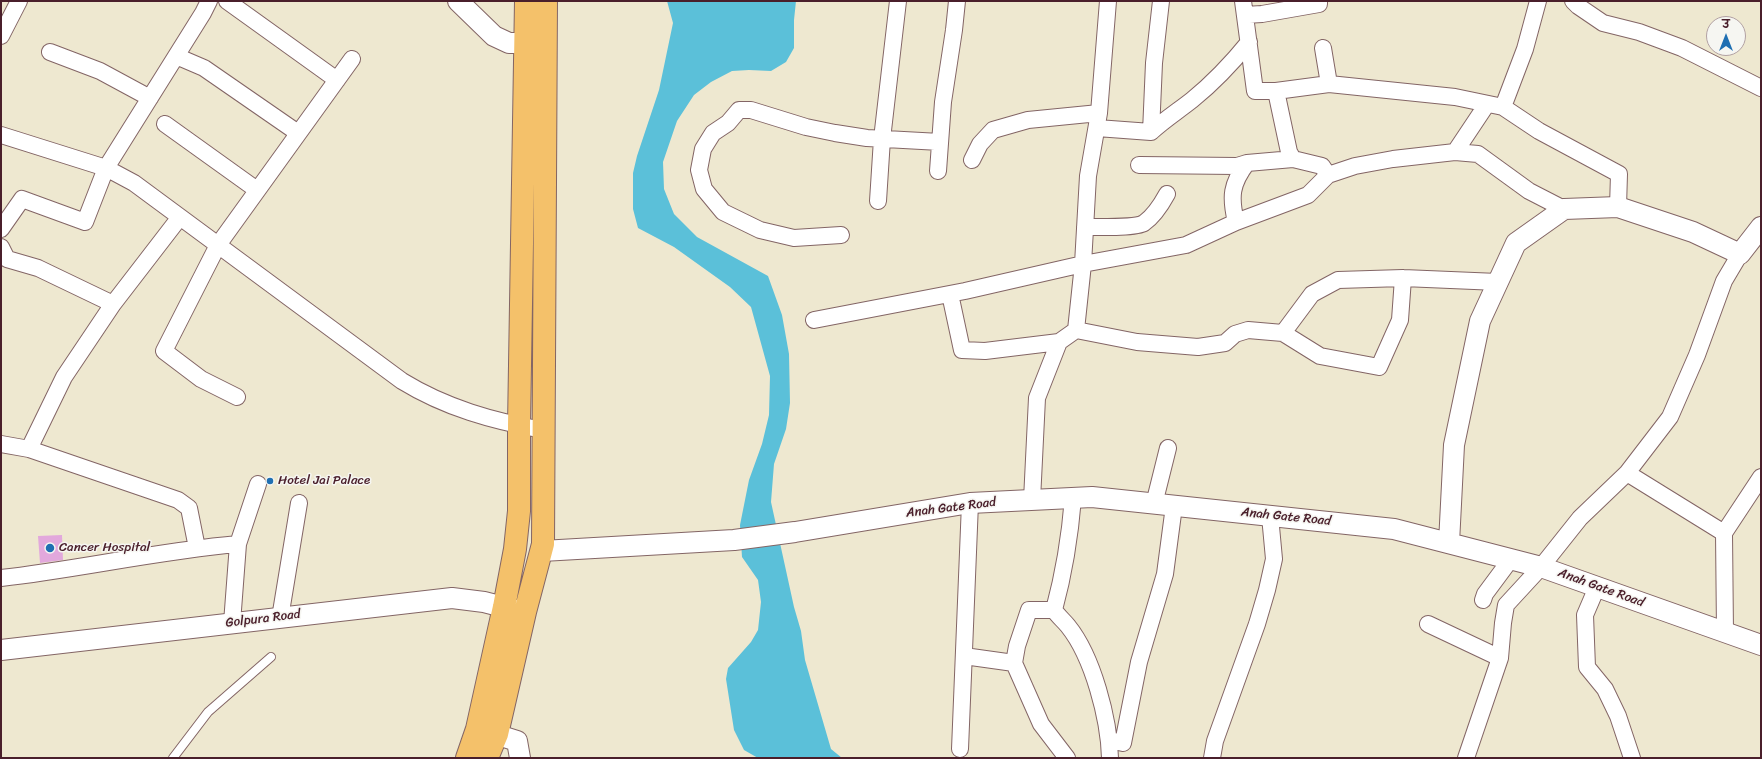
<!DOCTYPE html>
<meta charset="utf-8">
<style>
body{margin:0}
#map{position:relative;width:1762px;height:759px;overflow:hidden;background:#eee8d0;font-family:Sriracha,"Playpen Sans Deva",sans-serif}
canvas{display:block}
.frame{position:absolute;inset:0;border:2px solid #4a1f2b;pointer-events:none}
.north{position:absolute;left:1706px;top:16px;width:40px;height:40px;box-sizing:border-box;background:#f6f6f2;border:1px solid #b1a0a2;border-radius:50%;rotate:0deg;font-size:11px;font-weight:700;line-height:16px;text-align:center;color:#4a1f2b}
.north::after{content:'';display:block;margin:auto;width:14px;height:18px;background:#1f6fb2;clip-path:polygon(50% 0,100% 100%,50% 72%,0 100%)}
</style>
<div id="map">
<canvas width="1762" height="759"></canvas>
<div class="frame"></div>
<div class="north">उ</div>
</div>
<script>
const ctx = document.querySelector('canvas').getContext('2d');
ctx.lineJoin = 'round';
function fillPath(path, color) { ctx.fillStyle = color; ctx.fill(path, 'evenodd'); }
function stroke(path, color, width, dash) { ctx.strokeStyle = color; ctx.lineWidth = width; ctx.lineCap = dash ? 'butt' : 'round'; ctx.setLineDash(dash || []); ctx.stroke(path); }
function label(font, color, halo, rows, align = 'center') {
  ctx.font = font + ' Sriracha,sans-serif'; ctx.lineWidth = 3; ctx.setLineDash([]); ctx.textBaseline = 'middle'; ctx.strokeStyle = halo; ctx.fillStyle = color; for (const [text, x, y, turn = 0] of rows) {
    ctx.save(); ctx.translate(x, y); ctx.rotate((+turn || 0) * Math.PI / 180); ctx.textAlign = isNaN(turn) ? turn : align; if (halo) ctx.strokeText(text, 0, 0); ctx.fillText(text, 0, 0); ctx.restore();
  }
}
const water = new Path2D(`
 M667,1H796L794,20V48L786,62L771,71L749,70L732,71L711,82L694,95L677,121L663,162L664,189L674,214L697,237L768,276L782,315L789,354L790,403L786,429L774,464L771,502L794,607L801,631L805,660L831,749L842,758H758L744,750L734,730L726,679L728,668L751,642L758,630L761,602L758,580L742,557L740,525L749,480L762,444L769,415L770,376L751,307L730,287L674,247L638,228L633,209V173L637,156L659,90L673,23Z`);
const building = new Path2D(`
 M62,535L63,560L40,563L38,536Z`);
const service = new Path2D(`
 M173,758L208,712L271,657`);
const minor = new Path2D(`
 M227,1L337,80
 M1243,1L1255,91H1276L1289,152L1293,159L1322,166L1328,175
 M1573,1L1578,6L1603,23L1639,32L1682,48L1761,88
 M1245,15L1262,14L1319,4V1
 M1,36L19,1
 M1323,48L1329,84
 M50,52L100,71L150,98
 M176,56L204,68L298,133
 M1276,91L1329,84L1455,97L1503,107L1539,131L1619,174L1618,207
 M1503,107L1525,49L1538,1
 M165,124L257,190
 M1097,128L1151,132C1164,120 1178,111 1192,100C1213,83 1232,63 1249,42
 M1151,132L1154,63L1161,1
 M1,135L106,168L134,183L402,381C446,408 493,421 543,430
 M1455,152L1487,104
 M972,160L980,144L993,130L1028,120L1099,113
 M1139,165L1237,166L1247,163L1293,159
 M938,171L943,102L954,30L957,1
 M878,201L882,139L898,1
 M1236,222C1230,197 1231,184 1247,163
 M1085,227C1097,227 1136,228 1144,223C1154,216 1161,205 1167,194
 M1,229L22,199L85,222L106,168L203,13L209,1
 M841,235L794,238L760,230L723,212L704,189L699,170L703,149L713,133L728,123L739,110H751L806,127L835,133L867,138L940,142
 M1,247L7,259L38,268L113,304
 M950,294L962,350L985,351L1059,342
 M814,320L965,291L1083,264L1186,245L1236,222L1308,195L1328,175L1355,166L1393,159L1455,152L1478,154L1529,191L1564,209
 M1076,330L1137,342L1198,347L1225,343L1235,334L1248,330L1283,333L1320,356L1379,367L1400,320L1403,278
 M1283,333L1312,294L1338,280L1403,278L1498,282
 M237,397L201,379L164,351L218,245L352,59
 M1,444L29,449L178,500L189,508L197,548
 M29,449L64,377L113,304L180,217
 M1627,473L1724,533
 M1032,500L1037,398L1059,342L1076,330L1083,264L1088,176L1099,113L1108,1
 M1154,504L1168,448
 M238,544L258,484
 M1,578C80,569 158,551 238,544L232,623
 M1597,587L1585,615L1587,667L1605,689L1618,716L1632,758
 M1483,600L1485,594L1511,559
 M1054,610C1064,573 1070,536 1073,498
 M280,618L299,503
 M1428,624L1500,658
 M1725,632L1724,533L1761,477
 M964,656L1014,663L1041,724L1067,758
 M1014,663L1017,646L1029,610H1054C1058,616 1064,621 1068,626C1093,657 1109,719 1110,758
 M1109,740L1123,743L1139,662L1165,574L1174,506
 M960,749L970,503
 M1212,758L1215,741L1257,624L1267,590L1274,559L1270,516
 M1466,758L1500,658L1503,623L1506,605L1541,567L1580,518L1627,473L1670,417L1697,355L1724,281L1740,254`);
const tertiary = new Path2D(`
 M458,1L494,36L509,43H540
 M1449,543L1454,445L1480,321L1516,243L1564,209L1618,207L1693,232L1740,254L1761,227
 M542,551L734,540L795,532L970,503L1092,497L1394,529L1541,567L1761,645
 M1,650L452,598L484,602L519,611
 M482,730L517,741L520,758`);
const primary = new Path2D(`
 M467,758L477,729L504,607L515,549L519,511V425L526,1
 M487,758L497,734L525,612L543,544L546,1`);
const markers = [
 [270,481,4,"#1f6fb2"],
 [50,548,5,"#1f6fb2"]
];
const poiNames = [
 ["Hotel Jai Palace",278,481],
 ["Cancer Hospital",59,548]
];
const streetNames = [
 ["Anah Gate Road",951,508,-7],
 ["Anah Gate Road",1286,517,6],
 ["Anah Gate Road",1601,588,20],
 ["Golpura Road",263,619,-7]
];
fillPath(water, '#5bc0d9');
fillPath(building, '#e2a8dc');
stroke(service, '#836565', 10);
stroke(minor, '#836565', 18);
stroke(tertiary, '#836565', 22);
stroke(primary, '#836565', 24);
stroke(service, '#fff', 8);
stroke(minor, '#fff', 16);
stroke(tertiary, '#fff', 20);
stroke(primary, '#f4c16a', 22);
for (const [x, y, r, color] of markers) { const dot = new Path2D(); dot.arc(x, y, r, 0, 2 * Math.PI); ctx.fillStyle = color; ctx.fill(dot); stroke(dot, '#f6f6f2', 1.5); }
label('13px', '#4a1f2b', '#f6f6f2', poiNames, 'left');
label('13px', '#4a1f2b', '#f6f6f2', streetNames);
</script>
